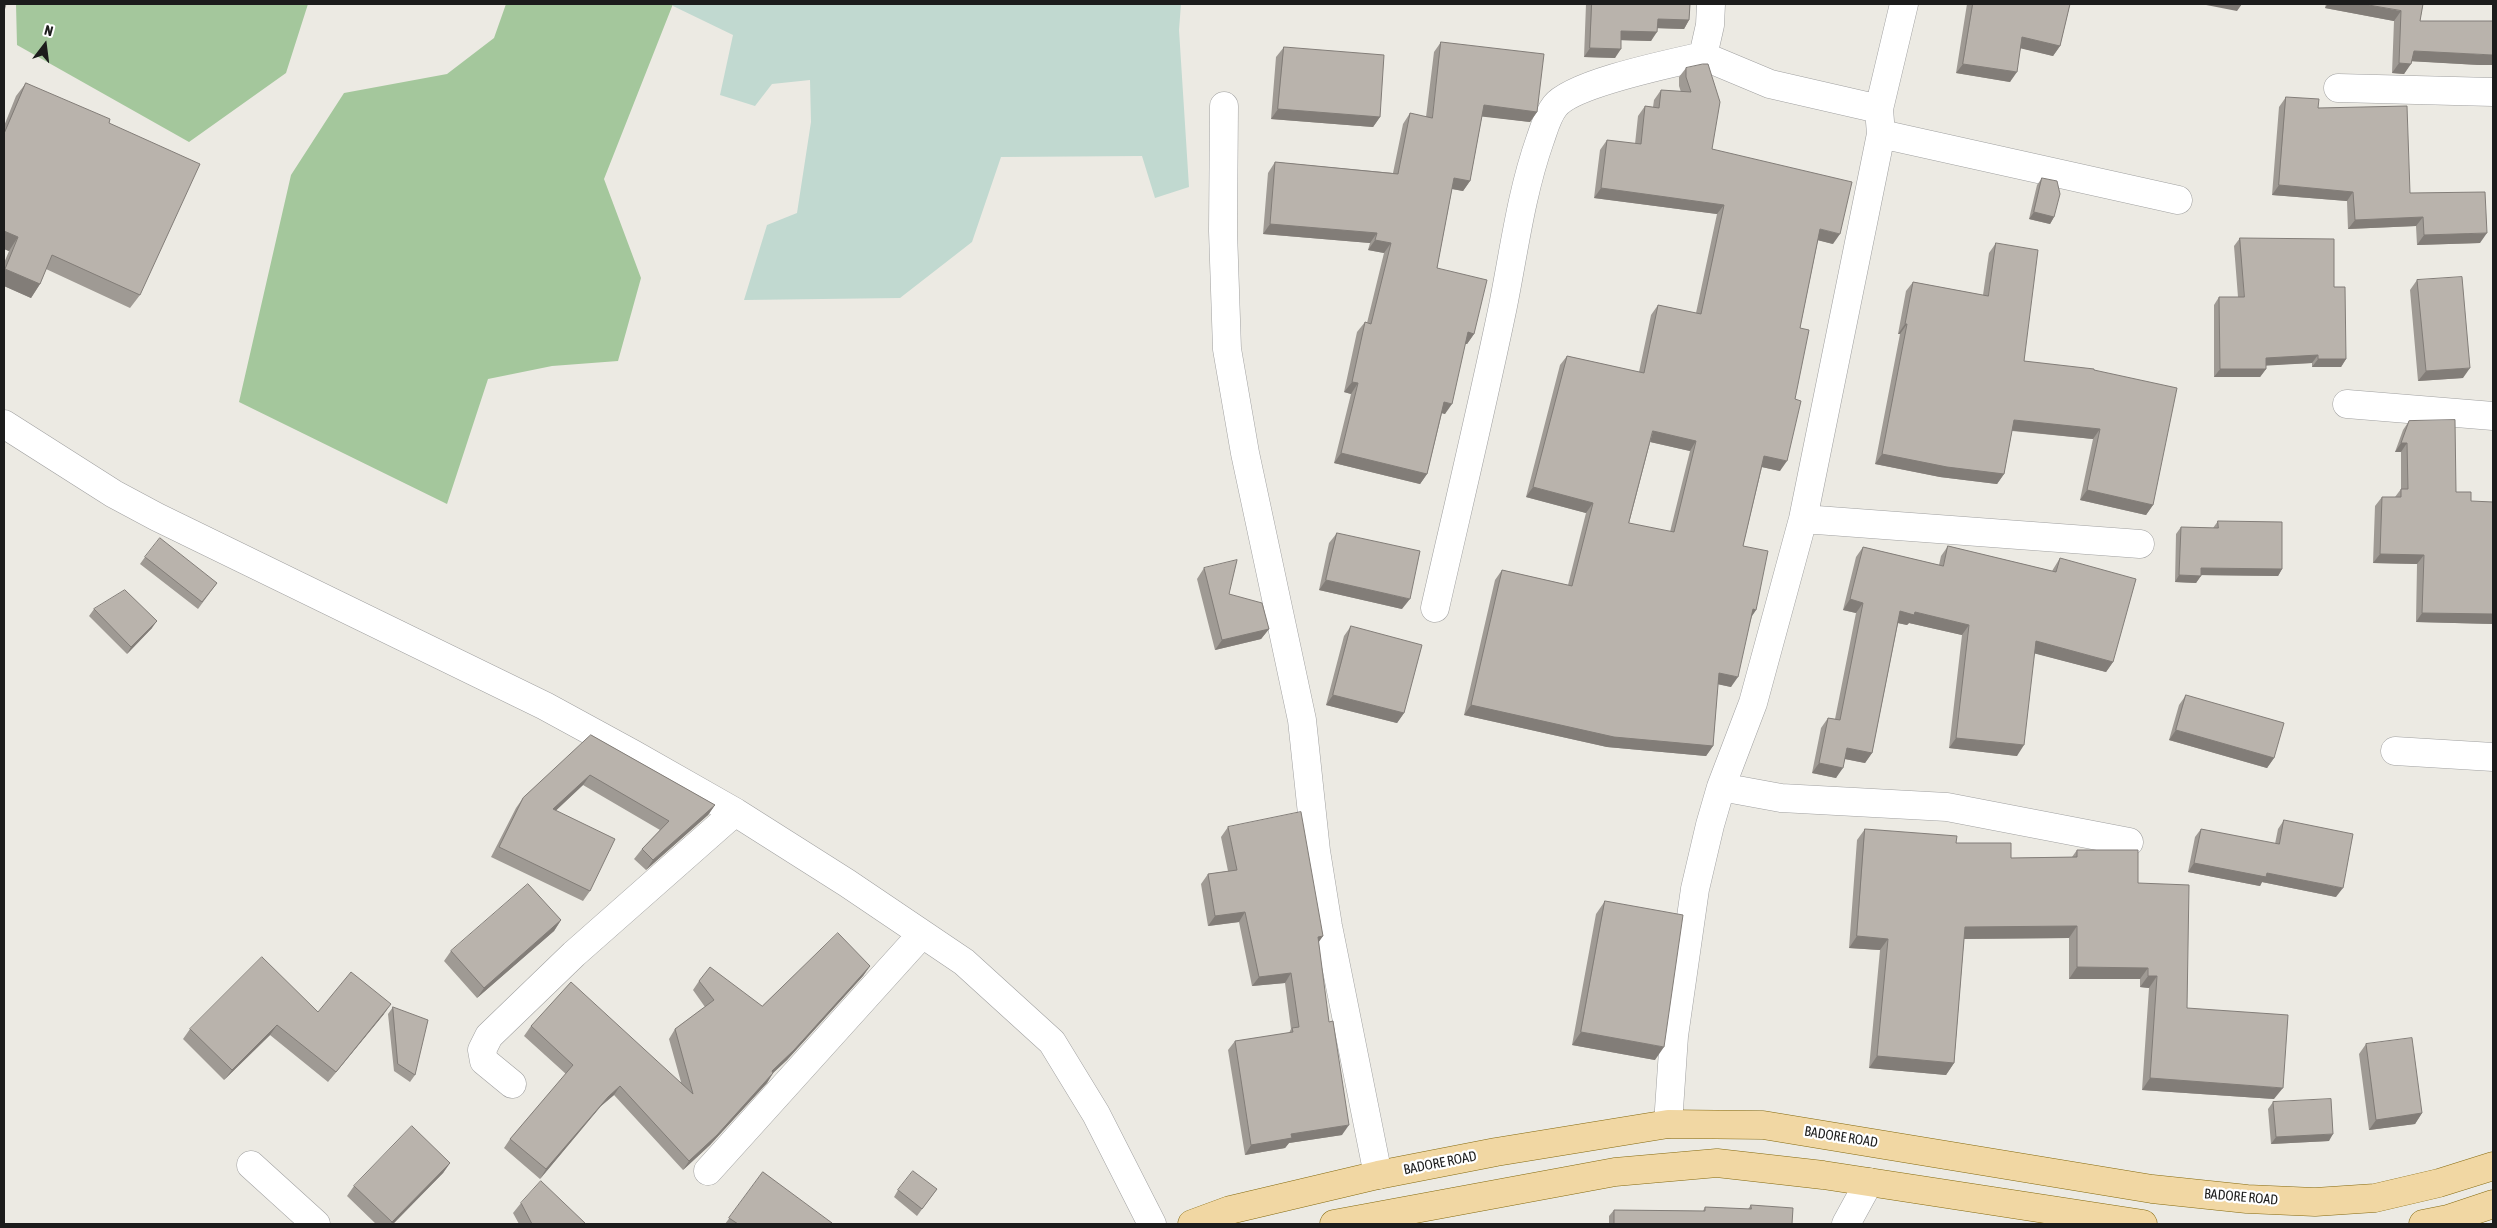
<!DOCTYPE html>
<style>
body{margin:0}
#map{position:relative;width:2497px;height:1228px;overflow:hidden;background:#eceae3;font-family:"Asap Condensed",sans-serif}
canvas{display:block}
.frame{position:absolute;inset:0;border:5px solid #1c1c1c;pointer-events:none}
.north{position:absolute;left:20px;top:20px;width:50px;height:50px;-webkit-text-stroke:4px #fff;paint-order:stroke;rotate:15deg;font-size:14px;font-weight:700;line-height:20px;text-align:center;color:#1c1c1c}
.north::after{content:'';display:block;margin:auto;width:18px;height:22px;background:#1c1c1c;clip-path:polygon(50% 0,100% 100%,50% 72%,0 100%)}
</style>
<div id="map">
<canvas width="2497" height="1228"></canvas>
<div class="frame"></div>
<div class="north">N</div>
</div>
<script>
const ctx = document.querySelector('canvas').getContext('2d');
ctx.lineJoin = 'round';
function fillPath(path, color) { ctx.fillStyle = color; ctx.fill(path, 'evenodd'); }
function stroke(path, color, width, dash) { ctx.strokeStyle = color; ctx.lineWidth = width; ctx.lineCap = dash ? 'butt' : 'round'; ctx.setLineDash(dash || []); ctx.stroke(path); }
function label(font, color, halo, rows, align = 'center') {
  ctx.font = font + ' "Asap Condensed",sans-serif'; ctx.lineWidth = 4.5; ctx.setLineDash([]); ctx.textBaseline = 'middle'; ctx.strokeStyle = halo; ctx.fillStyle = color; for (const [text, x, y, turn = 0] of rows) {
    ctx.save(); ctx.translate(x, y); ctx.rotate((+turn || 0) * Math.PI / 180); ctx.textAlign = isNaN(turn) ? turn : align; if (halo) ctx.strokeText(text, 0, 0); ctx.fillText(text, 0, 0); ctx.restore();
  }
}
const forest = new Path2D(`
 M16,4H308L286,73L189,142L17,45Z
 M506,4H673L604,179L641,278L618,361L552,366L488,379L447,504L239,402L291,175L344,93L447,74L494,38Z`);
const wetland = new Path2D(`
 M673,4H1181L1179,30L1189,187L1155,198L1142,156L1001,157L972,242L900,298L744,300L767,225L797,213L811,122L810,80L772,84L755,106L720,95L733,35L673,6Z`);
const minor = new Path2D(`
 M2338,88L2493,92
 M1224,106L1223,231L1227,349L1245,453L1302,720L1316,851L1328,926L1378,1175
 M1879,109L1904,4
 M1881,134L2178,200
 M2347,404L2493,416
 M4,424L114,494L157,517L545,706L633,754L735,812L847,883L964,962L1052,1042L1096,1114L1152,1224
 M1803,519L2140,544
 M1435,608C1458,507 1482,407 1503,306C1514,251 1521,194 1540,140C1544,129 1547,116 1555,106C1573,83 1673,63 1703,56
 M2395,751L2493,757
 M1721,787L1781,798L1947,807L2129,842
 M512,1084L484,1061L482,1050L489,1036L574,954L735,812
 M1668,1124L1674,1036L1695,889L1710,825L1721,787L1753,703L1803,519L1881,134L1879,109L1770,84L1703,56L1710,25L1711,4
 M251,1165L316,1224
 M708,1171L922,934
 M1846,1224L1869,1182`);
const major = new Path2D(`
 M1192,1224L1230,1210L1378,1175L1496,1152L1668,1124L1763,1125L2152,1189L2247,1199L2315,1202L2375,1198L2439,1183L2493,1166
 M1334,1224L1615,1172L1717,1163L1823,1175L2143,1224
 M2423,1224L2448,1219L2493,1204`);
const wall = new Path2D(`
 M1586,4H1690L1689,20L1684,29L1657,28L1651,41L1621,40L1615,58L1584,57Z
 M1967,4H2070L2060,46L2053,56L2021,48L2010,82L1956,73Z
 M2326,4H2423L2420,21L2479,65L2412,61L2404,74L2392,73L2394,21L2325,8Z
 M1441,42L1537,112L1530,122L1482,116L1470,181L1463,191L1452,189L1437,268L1474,334L1467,344H1465L1445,414L1442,413L1427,474L1420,484L1334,463L1351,394L1344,392L1357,332L1365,322L1367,323L1384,253L1368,250L1370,243L1263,234L1268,173L1275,162L1393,173L1403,124L1410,113L1426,117L1434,52Z
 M1284,47L1380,117L1373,127L1271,119L1276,57Z
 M1686,68L1712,149L1833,244L1818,240L1800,328L1780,471L1762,467L1743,546L1756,610L1752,616L1731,687L1718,684L1713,746L1706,756L1607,747L1464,715L1495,580L1502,570L1568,585L1586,513L1526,497L1560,365L1567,356L1639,372L1651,315L1658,305L1696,313L1717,214L1594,198L1600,150L1607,140L1635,144L1638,116L1645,106L1653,107L1654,100L1661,90L1681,92L1679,86V77ZM1650,442L1690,451L1670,532L1629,523Z
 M26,83L109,123L140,295L130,308L46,269L40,284L31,298L4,286V263L9,251L4,249V126L16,96Z
 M2286,97L2318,108L2410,193L2480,243L2417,245L2416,226L2348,229L2347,201L2272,195L2279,107Z
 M2042,178L2054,217L2050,224L2029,219L2037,185Z
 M2240,238L2334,287L2346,359L2341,367H2312V363L2266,365V369L2260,377H2214V305L2219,297H2238L2234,246Z
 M1996,243L2024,361L2094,370L2153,505L2146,515L2080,500L2093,439L2012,431L2004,474L1997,484L1940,477L1875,464L1900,334H1898L1906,291L1913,282L1983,295L1989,253Z
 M2417,280L2463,378L2418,381L2410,290Z
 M2409,421L2456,492L2471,501L2493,624L2416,622L2417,564L2373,563L2375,506L2382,497H2395L2401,489V452H2395L2403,430Z
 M2218,521L2282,569L2278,576L2201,575L2196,583L2175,582L2176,534L2181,527L2213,528Z
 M1337,533L1402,609L1319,590L1329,543Z
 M1948,546L2052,571L2060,558L2113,662L2106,672L2034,653L2017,756L1949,748L1962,635L1909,623L1907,625L1898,623L1872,753L1865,763L1845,759L1836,778L1812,773L1821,728L1828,718L1835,719L1856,613L1843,610L1856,557L1863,547L1939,565L1941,556Z
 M145,557L217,583L198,609L140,564Z
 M1204,568L1229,594L1269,629L1261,639L1215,650L1197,579Z
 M94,609L152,628L127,654L89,616Z
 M1351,626L1404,713L1397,723L1326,705L1344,636Z
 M2186,695L2274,758L2267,768L2169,740L2179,705Z
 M591,735L715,805L708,815L646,870L634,859L642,849L660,830L583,785L555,811L590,891L583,901L491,857L516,808L523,798Z
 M2284,820L2336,897L2262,882L2260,886L2188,872L2195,837L2201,829L2275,844L2278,829Z
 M1228,827L1323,936L1318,942L1342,1135L1289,1143L1285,1148L1245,1155L1228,1050L1235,1041L1289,1033L1291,1029L1285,983L1252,986L1239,922L1208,926L1201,884L1208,874L1228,871L1221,837Z
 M1865,829L1956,843L2011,858L2072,857L2077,850L2138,883L2187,1008L2274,1099L2142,1090L2149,988L2140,987V979H2069V938L1964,939L1954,1063L1946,1075L1869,1068L1880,950L1849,948L1857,840Z
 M1605,901L1655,1060L1572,1045L1596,914Z
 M561,920L554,931L477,998L444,961L451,951Z
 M870,966L863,976L787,1060L773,1073L767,1083L710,1145L683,1170L614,1095L601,1106L540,1179L504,1148L510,1139L566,1074L524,1036L531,1026L681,1082L669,1039L675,1029L705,1007L693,990L699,981L762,1006Z
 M393,1007L415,1075L410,1082L394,1071L388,1014Z
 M318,1012L384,1014L328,1082L270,1035L224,1080L183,1039L190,1029Z
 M2366,1044L2422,1113L2415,1124L2369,1130L2359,1054Z
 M2273,1102L2329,1141L2271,1144L2268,1109Z
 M450,1163L443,1173L393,1224H376L347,1196L354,1186Z
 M763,1172L831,1224H725Z
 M937,1189L917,1216L894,1197L898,1190Z
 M521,1203L586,1224H519L513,1213Z
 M1751,1205L1792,1224H1609V1216L1614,1210L1703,1211L1705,1207L1748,1209Z`);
const shadedWall = new Path2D(`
 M2201,4H2242L2237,11Z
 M2328,4H2363L2401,11L2394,21L2325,8Z
 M1658,19L1689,20L1684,29L1652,28Z
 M1621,31L1657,32L1651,41L1615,40Z
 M2022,37L2060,46L2053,56L2015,47Z
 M1590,48L1621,49L1615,58L1584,57Z
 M2414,51L2493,55V65H2479L2407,61Z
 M2399,63L2411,64L2404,74L2392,73Z
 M1963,64L2017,72L2010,82L1956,73Z
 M1484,105L1537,112L1530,122L1477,116Z
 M1278,109L1380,117L1373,127L1271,119Z
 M1454,178L1470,181L1463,191L1447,188Z
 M2279,185L2353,192L2347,201L2272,195Z
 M1601,188L1724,205L1717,214L1594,198Z
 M2034,212L2054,217L2050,224L2029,219Z
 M2423,217L2416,226L2348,229L2355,220Z
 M1270,224L1377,233L1370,243L1263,234Z
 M1820,229L1840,234L1833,244L1813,239Z
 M4,231L18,237L9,251L4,249Z
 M2487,233L2480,243L2417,245L2424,235Z
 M1375,240L1391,243L1384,253L1368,250Z
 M5,269L40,284L31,298L4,286V271Z
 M1905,324H1907L1900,334H1898Z
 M1468,332L1474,334L1467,344L1460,343Z
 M2318,355L2312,363L2260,366L2266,358Z
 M2318,359H2346L2341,367H2312Z
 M2470,368L2463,378L2418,381L2426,371Z
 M2220,369H2266L2260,377H2214Z
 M1352,382L1358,383L1351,394L1344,392Z
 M1444,402L1452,404L1445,414L1437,412Z
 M2014,420L2100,429L2093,439L2007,430Z
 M1653,431L1696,441L1690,451L1646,441Z
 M2401,443H2407L2401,452H2395Z
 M1341,453L1427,474L1420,484L1334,463Z
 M1882,454L2004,474L1997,484L1940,477L1875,464Z
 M1764,456L1787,461L1780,471L1757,466Z
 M1533,487L1593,503L1586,513L1526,497Z
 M2087,490L2153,505L2146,515L2080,500Z
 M2380,554L2424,555L2417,564L2373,563Z
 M2201,568L2282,569L2278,576L2196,575Z
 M2179,575L2201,576L2196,583L2175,582Z
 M1326,580L1410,599L1402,609L1319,590Z
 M1850,599L1863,603L1856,613L1843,610Z
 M1753,609L1756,610L1749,620Z
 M1900,611L1915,612L1969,625L1962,635L1909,623L1907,625L1893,622Z
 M2422,613L2493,614V624L2416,622Z
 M157,621L152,628L127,654L131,647Z
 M1269,629L1261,639L1215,650L1222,640Z
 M2036,641L2113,662L2106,672L2029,652Z
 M1719,673L1738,677L1731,687L1712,683Z
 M1333,695L1404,713L1397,723L1326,705Z
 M1471,705L1713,746L1706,756L1607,747L1464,715Z
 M2176,730L2274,758L2267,768L2169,740Z
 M1956,738L2024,745L2017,756L1949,748Z
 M1847,748L1872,753L1865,763L1840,758Z
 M1819,763L1843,768L1836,778L1812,773Z
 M590,775L583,785L546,820L553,809Z
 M715,805L708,815L646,870L653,860Z
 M2194,863L2267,873L2343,888L2336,897L2262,882L2260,886L2188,872Z
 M1245,912L1239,922L1208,926L1215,916Z
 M561,920L554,931L477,998L484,988Z
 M2077,926L2069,938L1957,939L1965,927Z
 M1323,936L1316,946L1318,937Z
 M1857,936L1888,939L1880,950L1849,948Z
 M870,966L863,976L787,1060L773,1073L767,1083L710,1145L683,1170L689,1161Z
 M2077,967L2148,968L2140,979H2069Z
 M1291,973L1285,983L1252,986L1259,977Z
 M2148,976H2157L2149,988L2140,987Z
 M391,1004L384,1014L328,1082L336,1072Z
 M277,1025L270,1035L224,1080L232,1070Z
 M1581,1032L1664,1047L1655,1060L1572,1045Z
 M1877,1056L1954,1063L1946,1075L1869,1068Z
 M2150,1078L2283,1088L2274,1099L2142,1090Z
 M620,1086L614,1095L601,1106L540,1179L546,1169L608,1097Z
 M2422,1113L2415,1124L2369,1130L2376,1120Z
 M1349,1125L1342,1135L1289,1143L1285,1148L1245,1155L1251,1145L1291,1134Z
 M2333,1134L2329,1141L2271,1144L2276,1137Z
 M450,1163L443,1173L393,1224H390Z`);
const building = new Path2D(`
 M4,4H6L4,11Z
 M1592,4H1690L1689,20L1658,19L1657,32L1621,31V49L1590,48Z
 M1973,4H2070L2060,46L2022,37L2017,72L1963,64Z
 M2363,4H2423L2420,21H2493V55L2414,51L2411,64L2399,63L2401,11Z
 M1441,42L1544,54L1537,112L1484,105L1470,181L1454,178L1437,268L1487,280L1474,334L1468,332L1452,404L1444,402L1427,474L1341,453L1358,383L1352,382L1365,322L1371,324L1391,243L1375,240L1377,233L1270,224L1275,162L1398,174L1410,113L1432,118Z
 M1284,47L1384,55L1380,117L1278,109Z
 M1703,64H1708L1720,102L1712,149L1852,182L1840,234L1820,229L1800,328L1809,330L1795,399L1801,401L1787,461L1764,456L1743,546L1768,551L1756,610L1753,609L1738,677L1719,673L1713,746L1614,737L1471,705L1502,570L1572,586L1593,503L1533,487L1567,356L1644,373L1658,305L1701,314L1724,205L1601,188L1607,140L1641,144L1645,106L1659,108L1661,90L1691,92L1686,77V68ZM1653,431L1696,441L1674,532L1629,523Z
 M26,83L110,119L109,123L200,164L140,295L52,255L40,284L5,269L18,237L4,231V134Z
 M2286,97L2319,99L2318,108L2407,106L2410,193L2485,192L2487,233L2424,235L2423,217L2355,220L2353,192L2279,185Z
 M2042,178L2057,181L2060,194L2054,217L2034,212Z
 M2240,238L2334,239V287H2345L2346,359H2318V355L2266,358V369H2220L2219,297H2244Z
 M1996,243L2038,250L2024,361L2094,369V370L2177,388L2153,505L2087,490L2100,429L2014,420L2004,474L1947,467L1882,454L1907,324H1905L1913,282L1988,296Z
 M2462,277L2470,368L2426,371L2417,280Z
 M2455,420L2456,492H2471V501L2493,502V614L2422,613L2424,555L2380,554L2382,497H2401V489H2408L2407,443H2401L2409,421Z
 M2218,521L2282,522V569L2201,568V576L2179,575L2181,527L2218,528Z
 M1337,533L1420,551L1410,599L1326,580Z
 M160,538L217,583L202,602L145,557Z
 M1948,546L2056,572L2060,558L2136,579L2113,662L2036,641L2024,745L1956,738L1969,625L1915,612L1914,615L1900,611L1872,753L1847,748L1843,768L1819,763L1828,718L1840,720L1863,603L1850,599L1863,547L1943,566Z
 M1237,560L1229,594L1262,603L1269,629L1222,640L1204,568Z
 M125,590L157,621L131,647L94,609Z
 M1351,626L1422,645L1404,713L1333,695Z
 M2186,695L2284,723L2274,758L2176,730Z
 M591,735L715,805L653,860L642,849L669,821L590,775L553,809L615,839L590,891L499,847L523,798Z
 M1301,812L1323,936L1318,937L1329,1022L1333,1021L1349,1125L1291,1134L1292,1138L1251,1145L1235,1041L1293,1032L1292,1028L1299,1027L1291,973L1259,977L1245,912L1215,916L1208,874L1237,870L1228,827Z
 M2284,820L2353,834L2343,888L2267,873L2266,877L2194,863L2201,829L2279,844Z
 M1865,829L1957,836L1956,843H2011V858L2077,857V850H2138V883L2189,885L2187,1008L2288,1015L2283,1088L2150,1078L2157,976H2148V968L2077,967V926L1965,927L1954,1063L1877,1056L1888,939L1857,936Z
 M528,884L561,920L484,988L451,951Z
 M1605,901L1683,915L1664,1047L1581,1032Z
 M838,933L870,966L794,1050L772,1071L773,1073L717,1135L689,1161L620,1086L608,1097L546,1169L510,1139L573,1065L531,1026L571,982L693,1094L675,1029L714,1000L699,981L710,967L762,1006Z
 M262,957L318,1012L351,972L391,1004L336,1072L277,1025L232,1070L190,1029Z
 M393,1007L428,1020L415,1075L398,1064Z
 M2412,1038L2422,1113L2376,1120L2366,1044Z
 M2331,1099L2333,1134L2276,1137L2273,1102Z
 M412,1126L450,1163L392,1222L354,1186Z
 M913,1171L937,1189L922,1209L898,1190Z
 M763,1172L832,1223L831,1224H738L729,1218Z
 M541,1181L586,1224H532L521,1203Z
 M1751,1205L1793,1208L1792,1224H1614V1210L1705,1211V1207L1751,1209Z`);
const streetNames = [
 ["BADORE ROAD",1841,1137,9],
 ["BADORE ROAD",1440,1163,-11],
 ["BADORE ROAD",2241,1197,5]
];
fillPath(forest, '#a4c79c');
fillPath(wetland, '#c1d9d0');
stroke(minor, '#a0a0a0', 29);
stroke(major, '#856a0f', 29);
stroke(minor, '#fff', 28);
stroke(major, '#f1d7a3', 28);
fillPath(wall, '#9f9a94');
fillPath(shadedWall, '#827d78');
fillPath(building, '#b9b3ac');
stroke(building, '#827d78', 1);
label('14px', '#1c1c1c', '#fff', streetNames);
</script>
